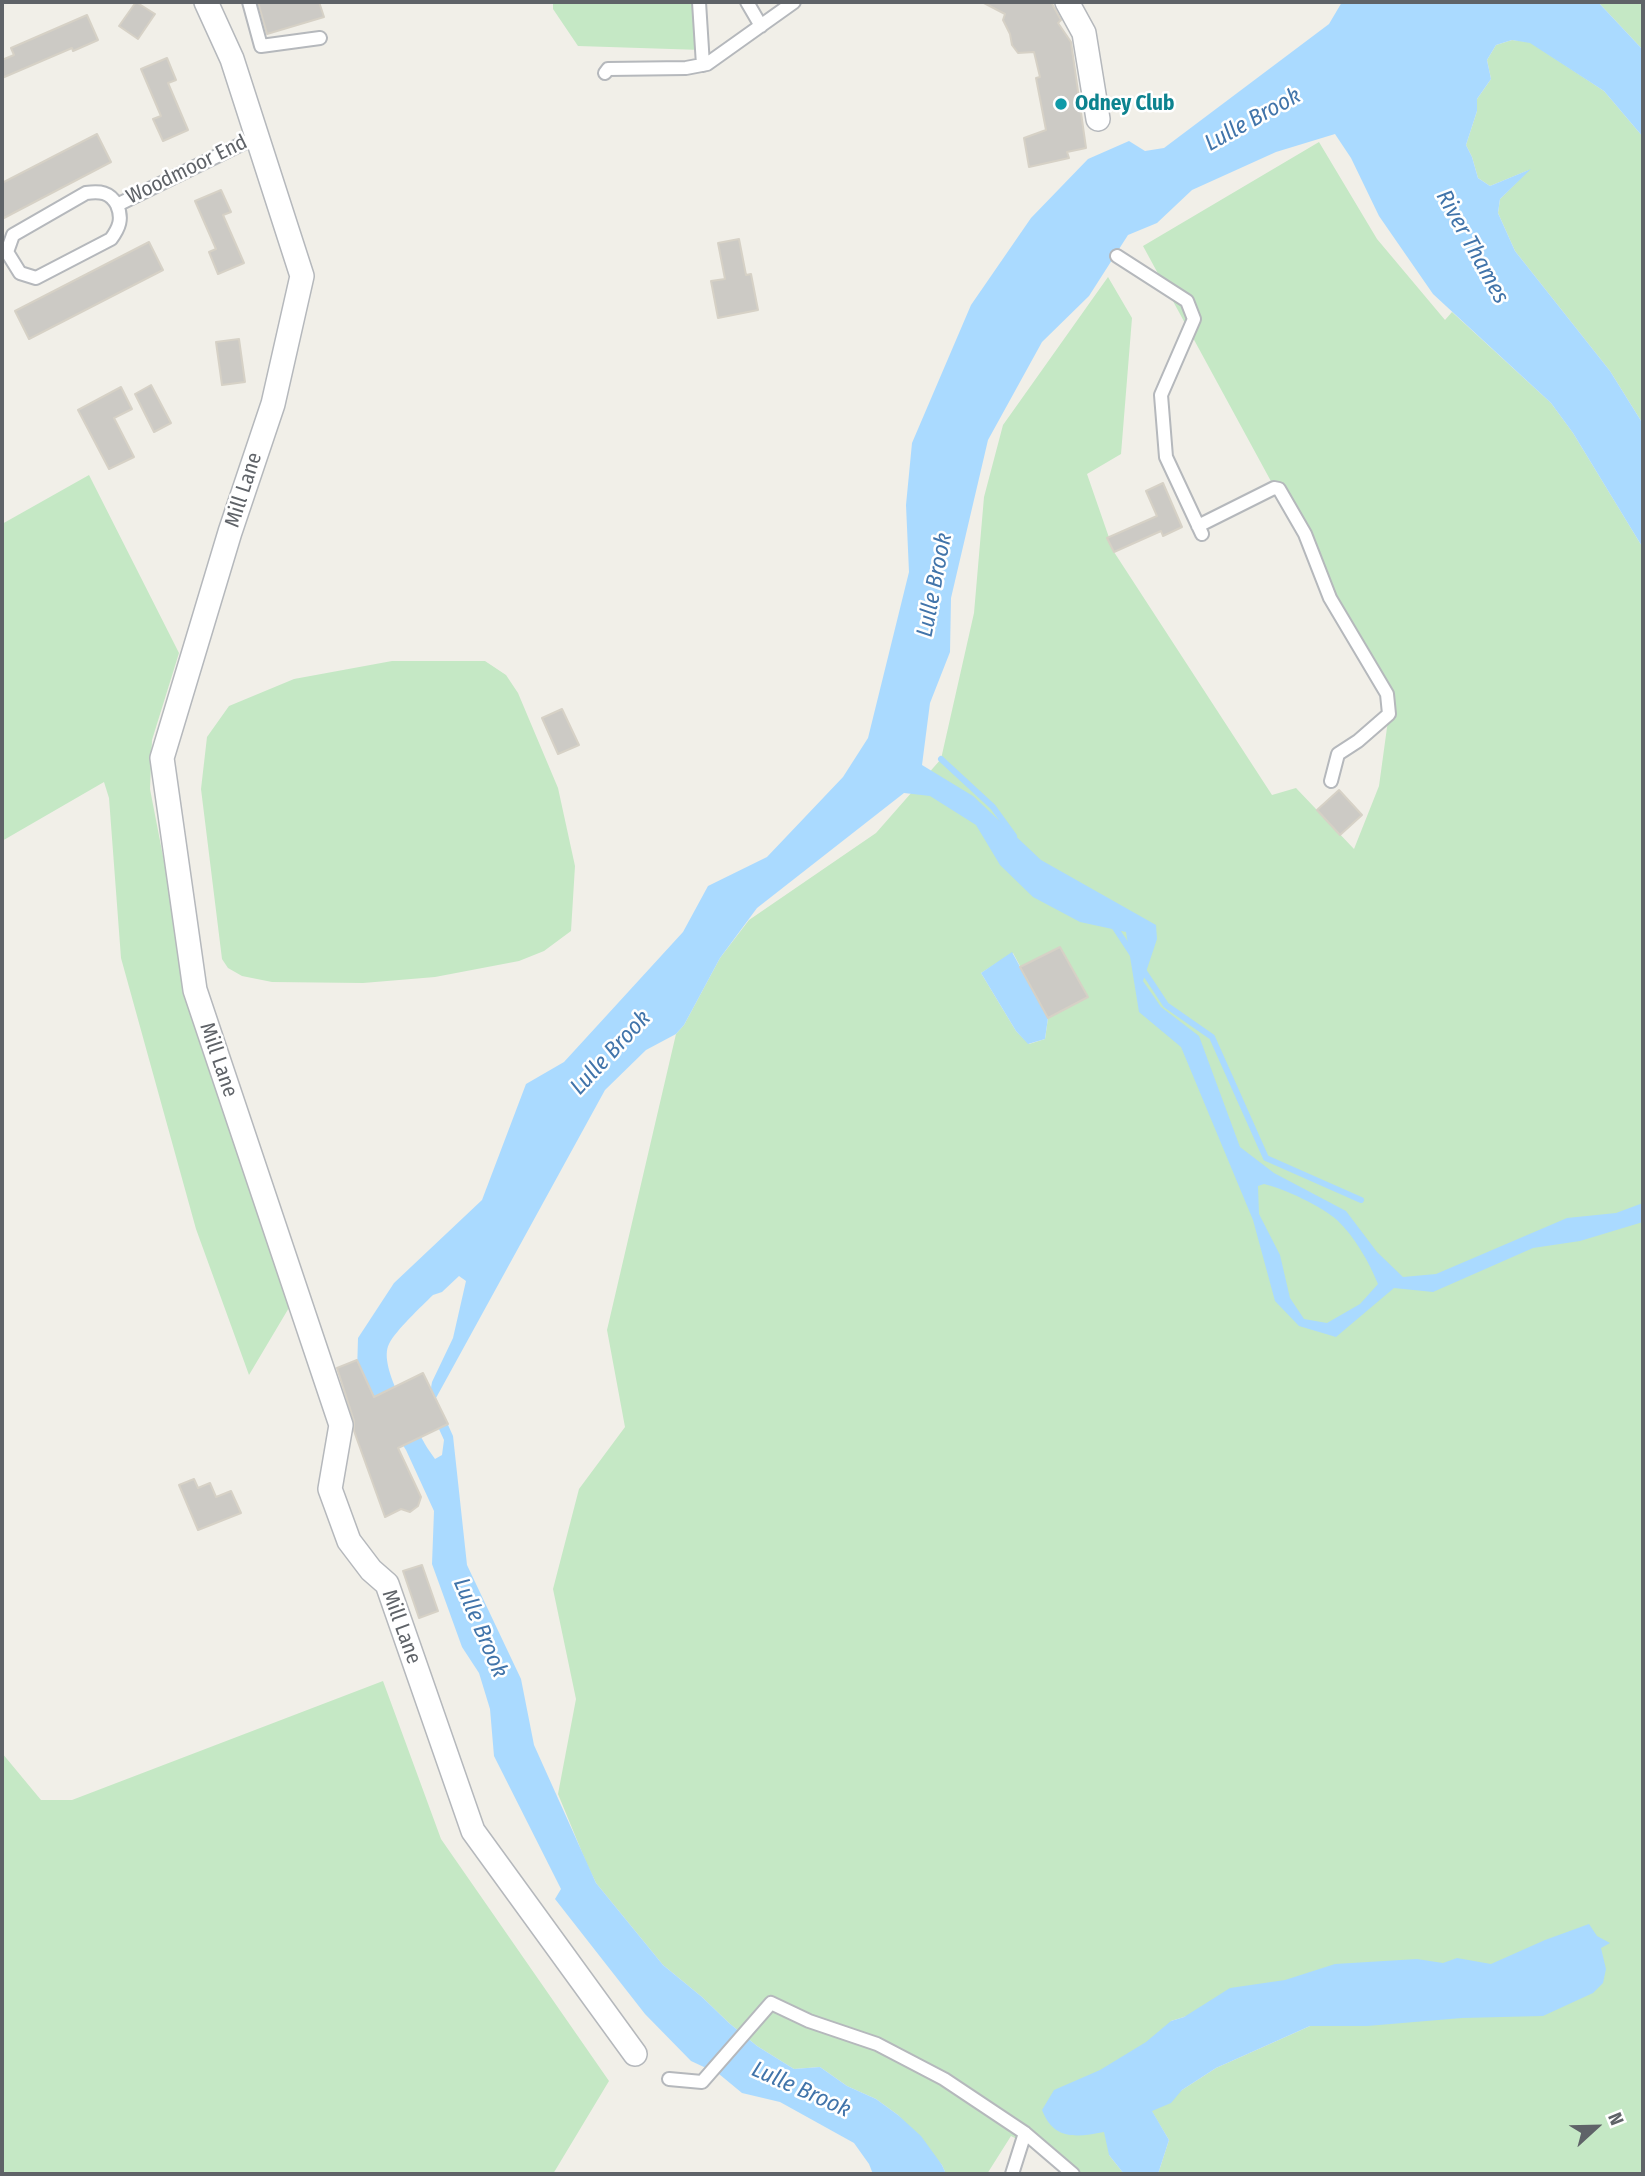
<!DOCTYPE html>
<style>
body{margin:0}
#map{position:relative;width:1645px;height:2176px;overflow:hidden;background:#f1efe8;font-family:"Fira Sans Condensed",sans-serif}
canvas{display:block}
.frame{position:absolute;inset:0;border:4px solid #5f6368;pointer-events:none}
.north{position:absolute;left:1561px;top:2092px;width:70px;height:70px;-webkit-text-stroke:5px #fff;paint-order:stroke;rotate:68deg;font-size:19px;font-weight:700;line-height:28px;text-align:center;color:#5f6368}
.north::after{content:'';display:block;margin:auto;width:24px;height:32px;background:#5f6368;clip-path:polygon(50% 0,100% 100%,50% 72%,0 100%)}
</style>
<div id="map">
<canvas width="1645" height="2176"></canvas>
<div class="frame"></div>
<div class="north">N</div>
</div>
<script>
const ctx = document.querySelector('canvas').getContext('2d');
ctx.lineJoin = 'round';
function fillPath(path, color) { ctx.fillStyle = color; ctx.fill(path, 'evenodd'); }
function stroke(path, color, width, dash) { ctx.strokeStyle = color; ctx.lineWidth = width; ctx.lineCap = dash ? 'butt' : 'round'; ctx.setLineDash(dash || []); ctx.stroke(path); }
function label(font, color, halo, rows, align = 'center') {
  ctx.font = font + ' "Fira Sans Condensed",sans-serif'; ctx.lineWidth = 5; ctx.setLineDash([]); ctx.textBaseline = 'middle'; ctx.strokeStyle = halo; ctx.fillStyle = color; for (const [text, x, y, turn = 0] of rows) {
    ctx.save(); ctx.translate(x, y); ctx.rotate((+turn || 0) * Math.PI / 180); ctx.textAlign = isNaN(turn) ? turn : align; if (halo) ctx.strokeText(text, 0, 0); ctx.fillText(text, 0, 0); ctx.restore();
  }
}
const green = new Path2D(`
 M553,2H699L702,50L578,46L553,9Z
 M1598,2H1643V50Z
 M1512,40L1530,42L1604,91L1643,137V424L1610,371L1515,251L1498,213L1500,199L1529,170L1490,186L1478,178L1472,157L1466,145L1477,111V99L1491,79L1487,60L1496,45Z
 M1319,142L1377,239L1445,320L1452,312L1551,403L1573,433L1643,548V2170L1638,2174H1158L1169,2140L1151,2110L1216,2068L1328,2018L1279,1987L1171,2021L1109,2155L1124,2174H1083L1011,2136L987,2174H946L942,2165L898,2115L876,2099L847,2086L820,2067L794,2069L757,2046L729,2023L702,1997L663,1965L596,1883L586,1862L558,1794L576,1699L553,1589L579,1489L625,1427L607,1330L676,1034L684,1025L720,958L749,920L876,833L941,759L974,613L984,497L1003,425L1108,277L1132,318L1121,454L1087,474L1114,552L1272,795L1296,788L1354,849L1379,786L1389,713L1279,496L1143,246ZM1013,953L1048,1018L1045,1039L1029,1044L1016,1031L981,973Z
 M89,475L179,653L152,740L150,789L167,877L182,982L293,1301L249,1375L196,1229L121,958L109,798L104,782L2,841V524Z
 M392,661H485L506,675L518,693L558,788L575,866L571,931L544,951L519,961L435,977L363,983L272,982L242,976L228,968L222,959L201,789L207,737L229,706L294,679Z
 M383,1681L441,1839L609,2081L553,2174H2V1753L41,1800H72Z`);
const water = new Path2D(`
 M1342,2H1598L1643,50V137L1604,91L1530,43L1512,40L1496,45L1487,60L1491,79L1477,99V111L1466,145L1472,157L1478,178L1490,186L1531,169L1500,199L1498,213L1515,251L1610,371L1643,424V548L1573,433L1551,403L1433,294L1379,216L1351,158L1335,134L1276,152L1192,190L1157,223L1128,235L1089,296L1042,342L988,440L951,598L950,652L930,703L922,765L973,796L1041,860L1156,925L1157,939L1143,981L1161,1007L1199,1036L1240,1147L1274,1173L1346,1211L1377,1252L1403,1277L1436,1274L1567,1218L1616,1213L1643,1203V1222L1580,1241L1533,1248L1433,1292L1394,1288L1336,1337L1299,1326L1275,1301L1253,1220L1181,1047L1139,1012L1126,932L1080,922L1033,897L1000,865L976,825L930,796L904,793L757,908L720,958L684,1025L676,1034L646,1050L605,1090L436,1398L453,1436L467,1565L521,1679L534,1745L596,1883L663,1965L702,1997L729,2023L757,2046L794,2069L820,2067L847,2086L876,2099L898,2115L921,2136L942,2165L946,2174H873L869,2164L854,2143L780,2102L742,2093L719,2074L691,2061L645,2014L555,1899L561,1889L494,1756L490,1709L479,1673L462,1647L432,1564L434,1511L406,1450L357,1373L358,1338L394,1283L482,1200L526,1084L564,1062L683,932L708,886L767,857L843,777L868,738L909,572L906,505L912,443L971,305L1031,218L1088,159L1129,141L1145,151L1164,148L1329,24ZM1264,1184C1283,1188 1323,1207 1337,1220C1355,1237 1369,1262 1378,1284L1360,1304L1327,1323L1304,1319L1290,1298L1280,1255L1259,1214L1258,1186ZM459,1276L466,1281L453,1338L432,1382L428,1405L444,1440L442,1455L435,1459L428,1449C416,1427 377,1367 389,1344C396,1330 421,1307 433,1295L442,1292Z
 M1012,952L1048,1018L1045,1039L1028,1044L1016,1031L981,973Z
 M1589,1924L1597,1936L1610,1943L1601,1948L1606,1969L1603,1983L1593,1993L1543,2016L1462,2018L1367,2026H1310L1216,2068L1182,2090L1171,2103L1152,2111L1169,2140L1158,2174H1124L1109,2155L1104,2132C1077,2137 1054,2141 1042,2110L1054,2090L1100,2070L1146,2042L1171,2021L1184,2017L1230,1988L1285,1980L1335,1964L1417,1959L1443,1963L1457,1958L1491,1964L1545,1940Z`);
const stream = new Path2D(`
 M941,759L993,807L1014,836
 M1112,923L1133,955
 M1141,967L1166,1005L1212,1037L1266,1158L1361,1200`);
const building = new Path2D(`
 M136,2L155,14L138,39L119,26Z
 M258,2H319L324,17L267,34Z
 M982,2H1051L1061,20L1058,23L1071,42L1086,148L1067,152L1069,158L1029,167L1024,138L1046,130L1036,78L1040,77L1034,52L1018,53L1012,45L1010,34L1003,20L1005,14Z
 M87,15L98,40L73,51L72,48L2,78V60L14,55L11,48Z
 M167,58L176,80L168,83L188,130L163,141L153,119L161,116L141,69Z
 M97,134L111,162L2,219V183Z
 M221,190L231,212L223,215L244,263L218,274L209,252L216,249L195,201Z
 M739,239L746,275L751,274L758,310L718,318L711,281L725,279L718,243Z
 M149,242L163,270L29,339L15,311Z
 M239,339L245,382L222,385L216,342Z
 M151,385L171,423L154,432L135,394Z
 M121,387L132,409L114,418L134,457L109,469L78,410Z
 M1163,483L1182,527L1163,536L1161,531L1114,552L1107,538L1157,516L1146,491Z
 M562,709L579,745L558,754L542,718Z
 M1339,790L1362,815L1340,835L1317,810Z
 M1060,947L1088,997L1048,1018L1020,967Z
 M357,1360L374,1397L423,1373L448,1424L398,1448L421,1497L418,1506L410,1512L401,1509L385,1517L354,1431V1421L337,1368Z
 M194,1479L198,1488L210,1483L216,1497L231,1491L241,1513L198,1530L179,1485Z
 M422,1565L438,1611L419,1618L403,1571Z`);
const lane = new Path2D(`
 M249,2L261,46L320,38
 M699,2L703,65
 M747,2L761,26
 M605,73L608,69L686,68L707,64L794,2
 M117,205C110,192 100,191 86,193L13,235L7,252L20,273L36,278L111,239C119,228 123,219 117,205L258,136
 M1117,256L1187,301L1194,319L1161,395L1166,457L1202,534
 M1198,526L1274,488L1279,489L1305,534L1330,598L1387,694L1389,714L1358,741L1338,754L1331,781
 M669,2079L702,2082L771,2003L809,2021L877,2044L944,2079L1025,2133L1073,2174
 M1012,2174L1025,2133`);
const street = new Path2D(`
 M206,2L232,59L302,276L273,404L230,532L162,758L195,990L341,1425L330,1489L349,1541L371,1570L387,1584L473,1831L635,2054
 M1067,2L1084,33L1098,119`);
const markers = [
 [1061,104,7,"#0f9aa8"]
];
const cultureNames = [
 ["Odney Club",1075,104]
];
const streetNames = [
 ["Woodmoor End",187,170,-26],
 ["Mill Lane",244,490,-72],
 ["Mill Lane",218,1060,71],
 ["Mill Lane",401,1627,70]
];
const waterNames = [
 ["Lulle Brook",1253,120,-29],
 ["River Thames",1472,247,61],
 ["Lulle Brook",935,585,-79],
 ["Lulle Brook",611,1053,-47],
 ["Lulle Brook",480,1628,67],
 ["Lulle Brook",801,2090,24]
];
fillPath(green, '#c5e8c5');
fillPath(water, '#aadaff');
stroke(stream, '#aadaff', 6);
fillPath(building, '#cccac5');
stroke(building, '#d6d1c6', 2);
stroke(lane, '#b5b8bc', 16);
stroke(street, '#b5b8bc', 26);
stroke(lane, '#fff', 12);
stroke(street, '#fff', 23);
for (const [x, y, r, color] of markers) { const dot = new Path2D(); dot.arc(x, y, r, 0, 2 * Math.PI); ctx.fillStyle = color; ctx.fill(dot); stroke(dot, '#fff', 2.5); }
label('bold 21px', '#0d838f', '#fff', cultureNames, 'left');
label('21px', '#5f6368', '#fff', streetNames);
label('italic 23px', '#4174aa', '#fff', waterNames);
</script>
